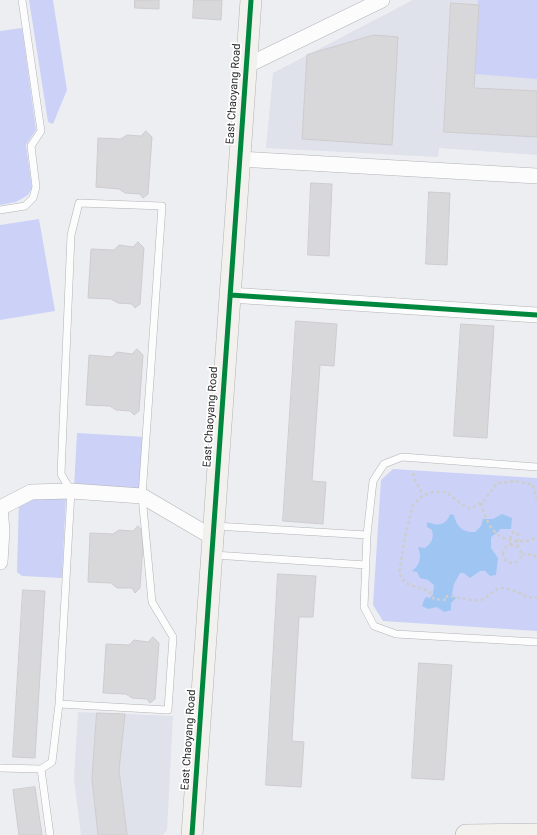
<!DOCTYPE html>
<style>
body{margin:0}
canvas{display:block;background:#edeef2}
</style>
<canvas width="537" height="835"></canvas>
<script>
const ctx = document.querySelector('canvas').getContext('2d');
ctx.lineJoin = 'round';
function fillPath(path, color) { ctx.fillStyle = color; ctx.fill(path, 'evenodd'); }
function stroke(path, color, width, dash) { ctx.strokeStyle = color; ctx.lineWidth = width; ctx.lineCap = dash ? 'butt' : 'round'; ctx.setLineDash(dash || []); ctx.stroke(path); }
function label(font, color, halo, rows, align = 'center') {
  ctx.font = font + ' Roboto,sans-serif'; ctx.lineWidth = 3.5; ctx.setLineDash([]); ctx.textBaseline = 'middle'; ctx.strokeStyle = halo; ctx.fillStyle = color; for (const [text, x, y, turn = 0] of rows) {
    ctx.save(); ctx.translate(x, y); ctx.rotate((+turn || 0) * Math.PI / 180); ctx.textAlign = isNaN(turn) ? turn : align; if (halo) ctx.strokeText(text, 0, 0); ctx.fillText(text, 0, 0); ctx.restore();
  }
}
const built = new Path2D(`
 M413,0H537V155L439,148L438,157L266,148L273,73Z
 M78,712L173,716L167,830L163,835H81L74,779Z`);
const green = new Path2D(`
 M29,0H53L67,90L53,124L48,122Z
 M478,0H537V79L475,74Z
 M22,28L36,130L26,145L32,188L28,195L16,202L0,205V31Z
 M39,219L55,311L0,320V225Z
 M77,433L146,437L143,492L74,488Z
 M393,469L537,478V631L383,621L373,605L381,480Z
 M66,496L62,578L22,576L17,572L19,499Z`);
const water = new Path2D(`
 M450,514L454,515C456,527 464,533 475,532L481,526L483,519H493L502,514L512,518L511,529H500L499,531L491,537V548L498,558L496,575L490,576L485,571H480L470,578L464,573H460L454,584L452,594L456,598L451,603V610L444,612L437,607L428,609L422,606L424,600L426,597L430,598L433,594L434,585L428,580L420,578L417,572L412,571C420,565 422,557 418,547L425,548C432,543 434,538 432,530L427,527V522C438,526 446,526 450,514Z`);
const building = new Path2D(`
 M135,0H159V9L135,8Z
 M194,0H222L221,20L193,18Z
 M451,3L479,5L474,88L537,91V137L444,132Z
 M374,35L398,37L392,145L302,139L307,55Z
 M146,131L152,137L148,194L143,198L140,194L125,193L119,189L96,187L98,138L121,139L127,135L141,136Z
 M311,183L332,184L329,256L308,255Z
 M429,192L450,193L447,265L426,264Z
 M138,242L144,248L140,304L135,308L132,304L118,303L111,299L88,298L91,249L114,250L119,245L133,247Z
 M296,321L337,324L334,366L320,365L312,481L326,482L323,524L283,521Z
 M461,324L494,326L487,438L454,436Z
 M137,349L143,355L139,411L134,415L130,411L116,410L110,406L86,405L89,355L112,357L117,352L132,354Z
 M138,526L144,532L140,588L135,593L132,588H117L111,583L88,582L90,533L113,534L119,530L133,531Z
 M278,574L316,576L313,617H299L292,741L304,742L301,787L266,785Z
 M23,590L45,591L35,758L13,757Z
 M153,637L159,643L155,699L150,703L147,699L132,698L126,694L103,693L106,644L129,645L134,640L148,642Z
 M419,663L452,665L444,780L412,778Z
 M97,713L125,714L119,770L127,835H98L92,779Z
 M35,787L42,835H19L13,790Z`);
const path = new Path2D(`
 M413,473L415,480L423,495
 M537,500L533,485L515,481L497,483L484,501L472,508H467L446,492H434L423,495L413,505L405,537L399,573L405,583L429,591L434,599L447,600V596C455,596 476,602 481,600C489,598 493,588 502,588C512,588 519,594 528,597C531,598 534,597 537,598
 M481,503C487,523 493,539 516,541C524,542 530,541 537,537
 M503 554a9 9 0 1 1 18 0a9 9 0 1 1-18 0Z
 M510,545L511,534L514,532H516L518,535V547
 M522,554L534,555L537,558`);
const lane = new Path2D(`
 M0,210L25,206L33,198L36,187L31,146L41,131L22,0
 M537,467L402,457L384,464L373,481L367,535L364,607L374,626L396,634L537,642
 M215,526L367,535
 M214,555L366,565
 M0,768L41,769L52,762L59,704L71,491L61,474L71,235L79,203L162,206L142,496L152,602L173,637L168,710L59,704
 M41,769L50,835`);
const street = new Path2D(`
 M246,66L382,0
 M239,159L537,176
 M230,295L537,315
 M0,508L31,492L71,491L142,496L212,537
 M0,508L2,531L0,562`);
const secondary = new Path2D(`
 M192,835L251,0
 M466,835L537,834`);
const cycleway = new Path2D(`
 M230,295L537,315
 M192,835L251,0`);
const streetNames = [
 ["East Chaoyang Road",234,94,-86],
 ["East Chaoyang Road",211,417,-86],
 ["East Chaoyang Road",189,740,-86]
];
fillPath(built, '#dfe1eb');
fillPath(green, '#ccd2f7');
fillPath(water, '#9fc5f2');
fillPath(building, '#d8d7d9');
stroke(building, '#cecccf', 1);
stroke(lane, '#b2b3b6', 8);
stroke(street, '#b2b3b6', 16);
stroke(secondary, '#b2b3b6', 22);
stroke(path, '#cdcdcd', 2.5, [3, 3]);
stroke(lane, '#fcfcfd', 7);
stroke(street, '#fcfcfd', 15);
stroke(secondary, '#f3f1ed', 21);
stroke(cycleway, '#00873e', 5);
label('11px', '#29292b', '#fff', streetNames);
</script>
